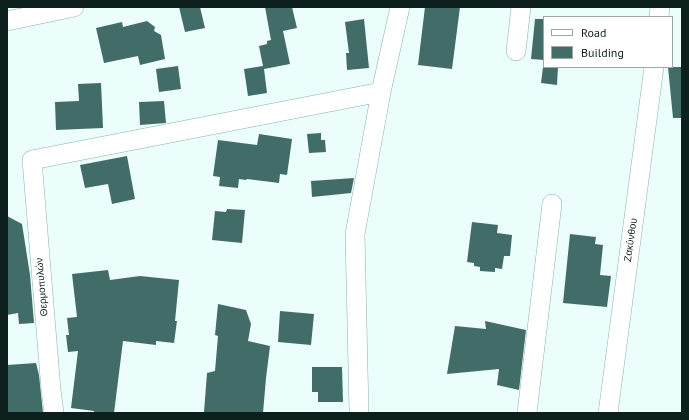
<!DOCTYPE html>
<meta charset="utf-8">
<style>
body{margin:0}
#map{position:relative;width:689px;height:420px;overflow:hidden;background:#ecfefb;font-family:"PT Sans",sans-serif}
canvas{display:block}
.frame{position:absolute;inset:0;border:8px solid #0e201e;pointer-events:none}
.legend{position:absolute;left:543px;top:16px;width:130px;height:52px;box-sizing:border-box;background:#fff;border:1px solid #9fa6a5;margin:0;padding:5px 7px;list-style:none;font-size:12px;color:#0e201e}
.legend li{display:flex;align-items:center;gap:8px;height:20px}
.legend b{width:20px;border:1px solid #9fa6a5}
</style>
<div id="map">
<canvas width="689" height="420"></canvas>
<div class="frame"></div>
<ul class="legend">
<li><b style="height:5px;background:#fff"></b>Road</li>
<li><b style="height:11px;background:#426c67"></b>Building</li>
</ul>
</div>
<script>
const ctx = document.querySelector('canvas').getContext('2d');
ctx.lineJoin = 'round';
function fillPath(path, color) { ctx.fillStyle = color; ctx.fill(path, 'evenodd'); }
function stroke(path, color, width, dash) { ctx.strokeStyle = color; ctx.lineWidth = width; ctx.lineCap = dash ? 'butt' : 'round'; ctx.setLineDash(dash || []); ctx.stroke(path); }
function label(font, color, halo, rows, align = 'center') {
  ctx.font = font + ' "PT Sans",sans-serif'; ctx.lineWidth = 4; ctx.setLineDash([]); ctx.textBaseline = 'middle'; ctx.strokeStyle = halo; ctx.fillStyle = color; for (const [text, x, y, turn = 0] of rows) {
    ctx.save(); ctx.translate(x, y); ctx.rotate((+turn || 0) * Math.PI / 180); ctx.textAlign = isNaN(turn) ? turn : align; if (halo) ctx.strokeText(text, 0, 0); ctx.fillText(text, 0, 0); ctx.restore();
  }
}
const building = new Path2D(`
 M179,7H200L205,28L185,32Z
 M265,7H292L297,28L283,31L290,64L264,69L267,93L248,96L244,69L263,66L259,46L267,44V41L271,40Z
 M425,7H460L452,69L418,65Z
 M364,19L369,68L347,70L346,53H349L345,22Z
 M535,19H544V60L531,59Z
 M147,21L155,27L154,31L161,35L165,59L140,65L138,56L104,63L96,28L122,22L123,27Z
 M178,66L181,89L159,92L156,69Z
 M543,67H558L557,85L541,83Z
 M668,67H682V118H673Z
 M101,83L103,128L56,130L55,102L79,101L78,84Z
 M164,101L166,123L140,125L139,102Z
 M321,133V140H325L326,152L309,153L307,134Z
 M259,134L292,139L287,175L280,174L279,183L247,179L246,180L239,179L238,188L219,186L220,177L213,176L218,140L257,145Z
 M127,156L135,199L112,204L108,184L85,188L80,165Z
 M354,178L351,193L312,197L311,181Z
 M227,209L245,210L242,243L212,240L215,211L226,212Z
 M7,216L22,224L30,275L34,323L19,324L18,313L7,315Z
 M472,222L498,225L497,233L512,235L510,256H504L502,269L495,268V272L480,271V267L474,266V263L467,262Z
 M570,234L596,237L595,244L603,245L600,275L611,276L607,307L563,303Z
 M108,270L110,280L140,276L179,280L175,321H177L174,343L156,341V345L123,341L114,413H94V411L71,408L78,351L68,352L66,335H69L67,318L77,317L72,274Z
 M218,304L246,310L251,324L248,341L270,346L266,378L263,413L204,412L207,373L215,371L218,336L215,335Z
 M280,311L314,314L311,345L278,342Z
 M485,321L526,330L519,390L497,385L499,369L447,374L455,326L486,329Z
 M36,363L39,375L43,413H7V365Z
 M312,367H342L343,402H318V392H312Z`);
const street = new Path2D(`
 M659,17L660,7
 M7,21L74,7
 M516,51L521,7
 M54,413L51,390L32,160L381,92
 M359,413L355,234L381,92L400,7
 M527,413L552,204
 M608,413L654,67`);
const streetNames = [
 ["Ζακύνθου",631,240,-82],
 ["Θερμοπυλών",42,287,-95]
];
fillPath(building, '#426c67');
stroke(street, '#87b3ad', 20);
stroke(street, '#fff', 19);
label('10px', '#0e201e', '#fff', streetNames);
</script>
